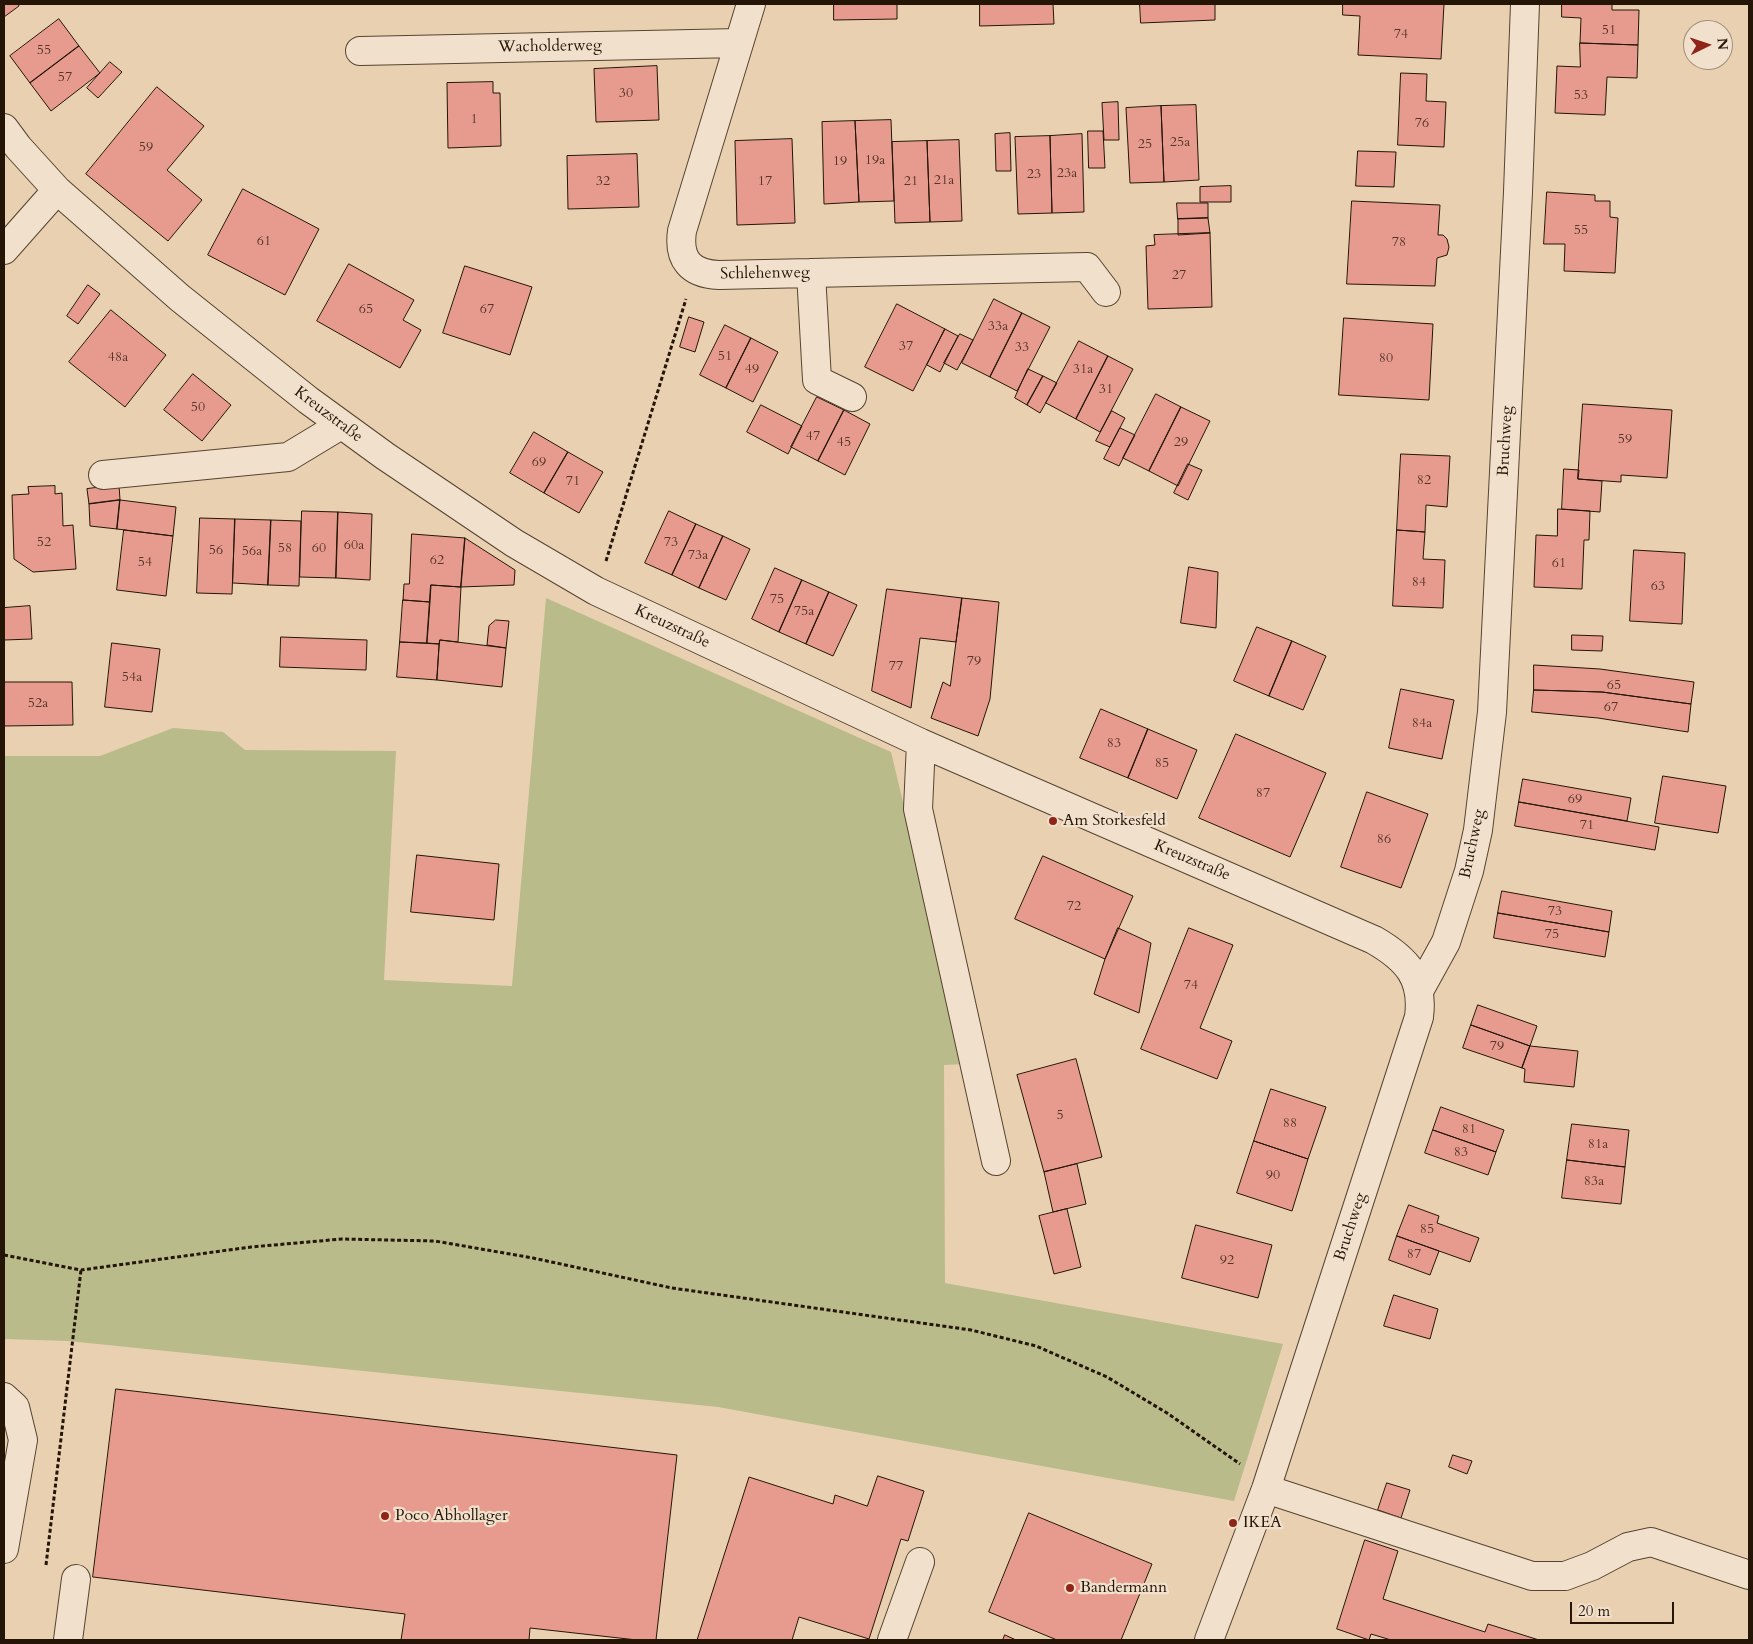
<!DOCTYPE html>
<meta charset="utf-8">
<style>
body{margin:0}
#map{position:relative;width:1753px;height:1644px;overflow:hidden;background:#e9d0b0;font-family:Cardo,serif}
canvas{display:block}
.frame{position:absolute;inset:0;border:5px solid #241507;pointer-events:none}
.north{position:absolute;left:1683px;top:20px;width:50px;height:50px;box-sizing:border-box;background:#f1e0cc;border:1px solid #9f8f7d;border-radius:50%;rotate:86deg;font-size:14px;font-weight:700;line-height:20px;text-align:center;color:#241507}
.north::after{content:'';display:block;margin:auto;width:18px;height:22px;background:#8f2418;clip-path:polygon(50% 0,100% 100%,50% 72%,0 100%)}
.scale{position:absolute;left:1570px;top:1602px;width:104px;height:22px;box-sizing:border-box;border:2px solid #241507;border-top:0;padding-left:6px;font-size:15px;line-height:18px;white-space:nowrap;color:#241507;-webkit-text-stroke:4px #f1e0cc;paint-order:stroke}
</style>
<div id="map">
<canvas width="1753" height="1644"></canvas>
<div class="frame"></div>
<div class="north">N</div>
<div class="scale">20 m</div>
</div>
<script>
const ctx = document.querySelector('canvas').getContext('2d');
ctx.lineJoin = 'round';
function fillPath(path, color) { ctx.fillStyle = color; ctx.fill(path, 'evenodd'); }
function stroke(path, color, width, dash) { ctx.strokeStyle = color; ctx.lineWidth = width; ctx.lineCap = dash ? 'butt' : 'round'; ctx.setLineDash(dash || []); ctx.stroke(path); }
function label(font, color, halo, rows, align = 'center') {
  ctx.font = font + ' Cardo,serif'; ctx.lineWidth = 4.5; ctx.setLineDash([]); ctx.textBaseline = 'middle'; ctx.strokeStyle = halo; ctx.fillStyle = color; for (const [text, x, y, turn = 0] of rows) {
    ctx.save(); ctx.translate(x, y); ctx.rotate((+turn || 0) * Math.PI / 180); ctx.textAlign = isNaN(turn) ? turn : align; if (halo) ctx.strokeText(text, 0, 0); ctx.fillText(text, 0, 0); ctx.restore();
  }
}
const green = new Path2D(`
 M546,598L891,752L966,1064L944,1065L945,1283L1283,1344L1234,1501L718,1407L68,1341L4,1339V756H100L173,728L223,732L245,750L396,751L384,980L512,986Z`);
const building = new Path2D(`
 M4,4H18L19,6L4,17Z
 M834,4H897V19L834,20Z
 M980,4H1053L1054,24L980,26Z
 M1140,4H1215V20L1141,23Z
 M1343,4H1444L1441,59L1358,55L1360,16L1343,15Z
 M1562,4H1612V10H1639L1638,45L1580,43L1581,18L1562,17Z
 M59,19L79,46L30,83L10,56Z
 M1580,43L1638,45L1637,78L1607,77L1605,115L1555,113L1557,66L1580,67Z
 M79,46L100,73L51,111L30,83Z
 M110,62L122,72L98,98L87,88Z
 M657,66L659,120L596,122L594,69Z
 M1401,73L1427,74L1426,101L1446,102L1444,147L1398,145Z
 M493,82V93H500L501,146L448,148L447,83Z
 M157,87L204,126L167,170L202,200L168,241L86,174Z
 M1118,102L1119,140H1104L1102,103Z
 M1196,105L1199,180L1164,182L1161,106Z
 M1161,106L1164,182L1130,183L1126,108Z
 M891,120L894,201L859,202L855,121Z
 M855,121L859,202L824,204L822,122Z
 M1088,131H1103L1105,168H1089Z
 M1010,133L1011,171H996L995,134Z
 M1082,134L1084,212L1052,213L1050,136Z
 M1050,136L1052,213L1018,214L1015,137Z
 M792,139L795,223L737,225L735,141Z
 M959,140L962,221L930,222L927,141Z
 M927,141L930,222L895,223L892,142Z
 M1358,151L1396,152L1394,187L1356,186Z
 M637,154L639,207L568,209L567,156Z
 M1231,186V202H1200V187Z
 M243,189L319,229L285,295L208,255Z
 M1547,192L1595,195V201H1610V217L1618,218L1615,273L1564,271L1565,244H1544Z
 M1352,201L1440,205L1438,235H1443L1447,239L1449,247L1447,255L1437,258L1435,286L1347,284Z
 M1177,203H1208V218L1178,219Z
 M1208,218L1210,233L1178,235V219Z
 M1210,233L1212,307L1148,309L1146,246L1155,245L1154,235Z
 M349,264L414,300L403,320L421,330L400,368L317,321Z
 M465,266L532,287L510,355L443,333Z
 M88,285L100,294L78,324L67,316Z
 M994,299L1022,313L990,377L962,363Z
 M897,304L945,329L913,391L865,367Z
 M111,310L166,355L125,407L69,362Z
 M1022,313L1050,327L1017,391L990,377Z
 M689,317L704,322L695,352L680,347Z
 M1344,318L1433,324L1429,400L1339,395Z
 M725,325L751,338L726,388L700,375Z
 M945,329L958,336L940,372L927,365Z
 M960,334L973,340L957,370L944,363Z
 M751,338L778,352L753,402L726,388Z
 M1079,341L1108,356L1076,419L1046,403Z
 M1108,356L1133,369L1100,432L1076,419Z
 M1028,369L1043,376L1027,405L1015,398Z
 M193,374L231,405L202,441L164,410Z
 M1043,376L1057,383L1040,413L1027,405Z
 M1156,394L1181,407L1149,471L1123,458Z
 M817,397L844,410L818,461L791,447Z
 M1583,404L1672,410L1667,478L1621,475V482L1578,479Z
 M761,405L802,426L788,454L747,432Z
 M1181,407L1210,421L1178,486L1149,471Z
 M844,410L870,424L845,475L818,461Z
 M1112,411L1125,418L1110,447L1096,441Z
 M1120,428L1135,435L1119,466L1104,459Z
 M534,432L568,452L544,493L510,473Z
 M568,452L603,472L579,513L544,493Z
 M1401,454L1450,456L1447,507L1426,505L1425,532L1397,530Z
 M1188,464L1202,470L1188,500L1174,493Z
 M1564,469L1579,470L1578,479L1602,481L1600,512L1562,509Z
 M119,485L120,500L89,504L87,489Z
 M55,486V494L62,493L63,526L73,525L76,569L33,572L14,559L12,495L29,494L28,487Z
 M120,500L176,507L173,536L117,529Z
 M120,500L117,529L90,526L89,504Z
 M1558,509L1590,511L1589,540H1584L1582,589L1534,587L1536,535L1557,536Z
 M302,511L338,512L336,578L300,577Z
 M669,511L696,524L672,575L645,563Z
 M338,512L372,514L370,580L336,578Z
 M200,518L235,519L232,594L197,593Z
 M235,519L271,520L268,585L233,583Z
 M271,520L301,521L299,586L268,585Z
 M696,524L723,536L699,588L672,575Z
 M124,530L173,536L166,596L117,590Z
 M1397,530L1425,532L1423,559L1445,560L1443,608L1393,606Z
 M412,534L465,538L461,587L431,585L430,602L403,600L404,584H409Z
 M723,536L750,549L726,600L699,588Z
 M465,538L515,570L514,585L461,587Z
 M1634,550L1685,553L1682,624L1630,621Z
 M1189,567L1218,572L1216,628L1181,623Z
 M775,568L802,580L779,632L752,619Z
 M802,580L829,592L806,644L779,632Z
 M431,585L461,587L458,642L440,640L439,644L427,643Z
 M887,589L962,598L956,642L920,638L911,708L872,691Z
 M829,592L857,605L833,656L806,644Z
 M962,598L999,602L990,699L978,736L931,718L943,682L950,686Z
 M403,600L430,602L427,643L400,642Z
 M30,606L32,639L4,640V608Z
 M496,620L509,621L506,648L487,645L489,626Z
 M1257,627L1292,641L1269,696L1234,681Z
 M1572,635L1603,636L1602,651L1572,650Z
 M281,637L367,640L366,670L280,667Z
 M440,640L506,648L502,687L437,680Z
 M1292,641L1326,656L1303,710L1269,696Z
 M400,642L439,644L437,680L397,677Z
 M112,643L160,649L152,712L105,707Z
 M1534,665L1600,669L1694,682L1691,704L1602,692L1534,690Z
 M4,682H72L73,725L4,726Z
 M1401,689L1454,700L1442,759L1389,748Z
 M1534,690L1602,692L1691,704L1688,732L1598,718L1532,712Z
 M1101,709L1148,729L1128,778L1080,758Z
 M1148,729L1197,750L1177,799L1128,778Z
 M1236,734L1326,773L1290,857L1199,818Z
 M1663,776L1726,786L1718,833L1655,823Z
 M1523,779L1631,798L1627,821L1519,802Z
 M1367,792L1428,814L1401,888L1341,867Z
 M1519,802L1659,827L1655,850L1515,826Z
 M417,855L499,864L494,920L411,912Z
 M1043,856L1133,896L1105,959L1015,919Z
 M1502,891L1612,911L1609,932L1498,913Z
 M1498,913L1609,932L1605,957L1494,938Z
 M1118,928L1151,943L1139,1013L1094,994L1105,959Z
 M1189,928L1233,945L1200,1028L1232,1041L1217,1079L1141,1049Z
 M1478,1005L1537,1026L1530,1046L1471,1025Z
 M1471,1025L1530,1046L1522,1068L1463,1048Z
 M1530,1046L1578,1051L1574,1087L1524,1082L1525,1069L1522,1068Z
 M1076,1059L1102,1157L1044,1172L1017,1075Z
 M1271,1089L1326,1107L1308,1159L1254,1141Z
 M1441,1107L1504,1130L1496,1152L1433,1130Z
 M1572,1124L1629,1130L1625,1167L1567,1160Z
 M1433,1130L1496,1152L1488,1175L1425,1153Z
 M1254,1141L1308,1159L1292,1211L1237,1193Z
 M1567,1160L1625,1167L1621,1204L1562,1198Z
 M1077,1164L1086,1204L1053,1212L1044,1172Z
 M1409,1205L1439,1216L1437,1223L1479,1238L1470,1262L1397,1236Z
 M1067,1209L1081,1267L1054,1274L1039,1216Z
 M1196,1225L1272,1245L1258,1298L1182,1278Z
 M1397,1236L1439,1251L1430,1275L1389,1260Z
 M1394,1295L1438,1309L1430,1339L1384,1326Z
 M116,1389L677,1455L656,1640H637L530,1628L529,1640H401L405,1614L93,1577Z
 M1453,1455L1472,1461L1467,1474L1449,1467Z
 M878,1476L924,1491L908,1541L901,1539L869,1639L799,1617L792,1640H697L749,1477L833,1504L835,1495L867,1506Z
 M1387,1483L1410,1490L1401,1518L1378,1510Z
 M1029,1513L1152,1564L1121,1640H1057L989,1612Z
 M1365,1540L1398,1551L1383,1599L1485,1632L1488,1624L1539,1640H1391L1371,1634L1369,1640L1337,1629Z
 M1005,1635L1016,1640H1003Z`);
const path = new Path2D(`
 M606,561L686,299
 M4,1255L81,1270L251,1247L342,1239L435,1241L533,1258L672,1288L971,1330L1036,1346L1107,1377L1167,1413L1240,1464
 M46,1565L81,1270`);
const minor = new Path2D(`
 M751,4L682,231C678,259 690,274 719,275L1087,267L1106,292
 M360,51L739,43
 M4,128L18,147L57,190L180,298L308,400L385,456L514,543L596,591L921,743L1374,940C1407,959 1424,978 1419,1017L1266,1489L1209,1640
 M4,250L57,190
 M811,273L817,380L852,397
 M103,475L288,457L341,425
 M921,743L918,809L996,1161
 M1419,991L1446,942L1469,871L1478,830L1492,712L1518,192L1525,4
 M4,1397L15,1407L23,1440L4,1549
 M1266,1489L1532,1576H1565L1592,1566L1628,1547L1651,1542L1749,1575
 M68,1640L76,1579
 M892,1640L920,1562`);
const markers = [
 [1053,821,5,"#8f2418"],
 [385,1516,5,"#8f2418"],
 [1233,1523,5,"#8f2418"],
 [1070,1588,5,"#8f2418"]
];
const numberNames = [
 ["51",1609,31],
 ["74",1401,35],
 ["55",44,51],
 ["57",65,78],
 ["30",626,94],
 ["53",1581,96],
 ["1",474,120],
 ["76",1422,124],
 ["25a",1180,143],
 ["25",1145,145],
 ["59",146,148],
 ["19a",875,161],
 ["19",840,162],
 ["23a",1067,174],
 ["23",1034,175],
 ["21a",944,181],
 ["32",603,182],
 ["17",765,182],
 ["21",911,182],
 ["55",1581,231],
 ["61",264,242],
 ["78",1399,243],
 ["27",1179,276],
 ["65",366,310],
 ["67",487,310],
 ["33a",998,327],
 ["37",906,347],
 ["33",1022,348],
 ["51",725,357],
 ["48a",118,358],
 ["80",1386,359],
 ["49",752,370],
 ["31a",1083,370],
 ["31",1106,390],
 ["50",198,408],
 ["47",813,437],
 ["59",1625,440],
 ["45",844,443],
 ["29",1181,443],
 ["69",539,463],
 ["82",1424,481],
 ["71",573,482],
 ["52",44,543],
 ["73",671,543],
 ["60a",354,546],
 ["58",285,549],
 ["60",319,549],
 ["56",216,551],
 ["56a",252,552],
 ["73a",698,556],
 ["62",437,561],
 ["54",145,563],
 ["61",1559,564],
 ["84",1419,583],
 ["63",1658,587],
 ["75",777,600],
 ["75a",804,612],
 ["79",974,662],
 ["77",896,667],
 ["54a",132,678],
 ["65",1614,686],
 ["52a",38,704],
 ["67",1611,708],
 ["84a",1422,724],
 ["83",1114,744],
 ["85",1162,764],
 ["87",1263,794],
 ["69",1575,800],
 ["71",1587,826],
 ["86",1384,840],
 ["72",1074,907],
 ["73",1555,912],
 ["75",1552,935],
 ["74",1191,986],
 ["79",1497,1047],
 ["5",1060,1116],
 ["88",1290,1124],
 ["81",1469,1130],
 ["81a",1598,1145],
 ["83",1461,1153],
 ["90",1273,1176],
 ["83a",1594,1182],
 ["85",1427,1230],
 ["87",1414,1255],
 ["92",1227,1261]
];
const streetNames = [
 ["Wacholderweg",550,47,-1],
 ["Schlehenweg",765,274,-1],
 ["Kreuzstraße",328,415,37],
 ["Bruchweg",1506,441,-87],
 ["Kreuzstraße",672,627,25],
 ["Bruchweg",1473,844,-78],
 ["Kreuzstraße",1192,861,23],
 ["Bruchweg",1351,1227,-72]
];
const poiNames = [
 ["Am Storkesfeld",1063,821],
 ["Poco Abhollager",395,1516],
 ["IKEA",1243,1523],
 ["Bandermann",1080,1588]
];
fillPath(green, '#b9bb8a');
fillPath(building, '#e79b8e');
stroke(building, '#241507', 1);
stroke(minor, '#554431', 30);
stroke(path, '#241507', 3, [4, 2.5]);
stroke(minor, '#f1e0cc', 28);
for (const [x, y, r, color] of markers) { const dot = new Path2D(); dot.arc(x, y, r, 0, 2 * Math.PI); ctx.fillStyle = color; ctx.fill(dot); stroke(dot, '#f1e0cc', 2); }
label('14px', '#553629', null, numberNames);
label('16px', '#241507', '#f1e0cc', streetNames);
label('16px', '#241507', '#f1e0cc', poiNames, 'left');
</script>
